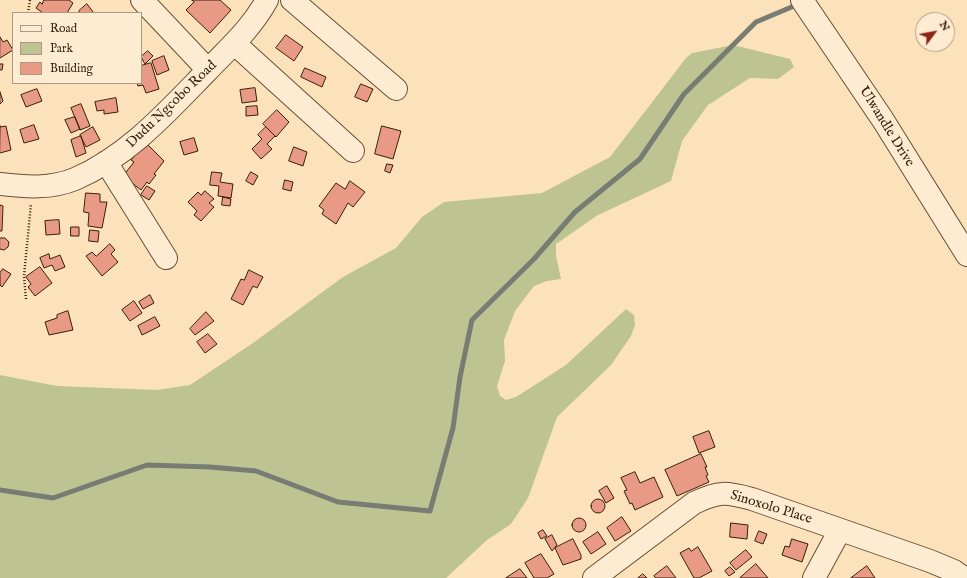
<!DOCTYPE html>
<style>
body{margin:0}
#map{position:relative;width:967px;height:578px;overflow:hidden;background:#fce2ba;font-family:"IM FELL English",serif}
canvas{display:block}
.legend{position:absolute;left:12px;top:12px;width:130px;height:72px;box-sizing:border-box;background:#fdecd2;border:1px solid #ae9a82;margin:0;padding:5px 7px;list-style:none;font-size:12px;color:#381e0b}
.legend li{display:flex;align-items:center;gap:8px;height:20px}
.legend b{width:20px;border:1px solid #ae9a82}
.north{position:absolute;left:915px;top:12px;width:40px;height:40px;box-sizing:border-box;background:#fdecd2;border:1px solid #ae9a82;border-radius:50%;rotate:58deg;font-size:11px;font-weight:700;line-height:16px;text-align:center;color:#381e0b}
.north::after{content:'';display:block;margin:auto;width:14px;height:18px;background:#8f2418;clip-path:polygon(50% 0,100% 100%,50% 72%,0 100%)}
</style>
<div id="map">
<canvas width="967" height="578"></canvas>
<ul class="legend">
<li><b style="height:5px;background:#fdecd2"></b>Road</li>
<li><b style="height:11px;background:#bdc491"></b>Park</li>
<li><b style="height:11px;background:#e99a85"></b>Building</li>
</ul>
<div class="north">N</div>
</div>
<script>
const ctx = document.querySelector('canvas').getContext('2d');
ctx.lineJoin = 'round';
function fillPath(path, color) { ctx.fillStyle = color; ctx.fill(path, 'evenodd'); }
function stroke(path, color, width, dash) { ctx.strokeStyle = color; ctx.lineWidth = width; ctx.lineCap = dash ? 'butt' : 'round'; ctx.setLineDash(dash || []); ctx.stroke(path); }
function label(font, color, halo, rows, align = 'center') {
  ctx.font = font + ' "IM FELL English",serif'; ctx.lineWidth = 3; ctx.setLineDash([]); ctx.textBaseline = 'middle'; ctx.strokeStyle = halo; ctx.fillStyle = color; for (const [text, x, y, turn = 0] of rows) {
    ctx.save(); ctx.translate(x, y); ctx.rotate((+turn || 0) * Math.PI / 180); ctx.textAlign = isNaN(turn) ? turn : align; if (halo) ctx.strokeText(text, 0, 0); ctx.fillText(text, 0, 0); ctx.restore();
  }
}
const green = new Path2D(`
 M733,45L790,59L794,67L778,79L750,78L708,105L682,141L671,181L598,215L556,244V256L561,279L547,281L534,286L515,311L504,340L505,361L497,386L500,396L506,400L516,397L566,365L626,309L634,315L635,325L631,336L611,365L557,417L528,498L511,524L487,540L446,578H0V375L57,386L157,390L190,385L253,343L343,277L396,248L422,217L444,202L542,193L610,157L686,58L692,53Z`);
const stream = new Path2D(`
 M0,490L53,498L147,465L210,467L256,471L338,502L430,511L453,428L460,377L472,320L534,259L575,212L640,159L684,94L756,22L794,6`);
const building = new Path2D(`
 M44,0H69L73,3L67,13H43L36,8L40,2L42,4Z
 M192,0H220L231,10L210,33L186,10L194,2Z
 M87,4L94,13H80L79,11Z
 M286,35L303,47L294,61L276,48Z
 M0,37L3,42L7,40L13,50L0,58Z
 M148,51L153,56L145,64L141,57Z
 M164,56L169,70L157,75L152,61Z
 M151,63L159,89L146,93L143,85L138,86L137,83H141V66Z
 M0,64H3L2,70H0Z
 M305,68L326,77L322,87L301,77Z
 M361,84L373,89L367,102L355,97Z
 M255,88L257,101L242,103L240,90Z
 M37,89L42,101L26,107L21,95Z
 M0,92L3,101L0,104Z
 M116,98L118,112L104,114V110L97,111L95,102Z
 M81,104L90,126L80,130L71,108Z
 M257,106L258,115L246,116V107Z
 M277,110L289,122L276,137L263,124Z
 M75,117L80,129L71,133L65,120Z
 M34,125L39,139L24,143L20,130Z
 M0,126V127L6,126L11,150L0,153Z
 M382,126L401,131L393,159L375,154Z
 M93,127L100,140L86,147L80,135Z
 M266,127L275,136L267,144L272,149L261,159L252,149L262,139L258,135Z
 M81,136L86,153L76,157L71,140Z
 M194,138L198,151L184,155L180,142Z
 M147,144L164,161L154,174L156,175L149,184L147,182L141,190L123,176L134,162L131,160L143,146L144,148Z
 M294,147L307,152L303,166L289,161Z
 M387,164L393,165L390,173L385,171Z
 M212,172L222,173L220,182L233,184L231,198L218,196L219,186L210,185Z
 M251,172L258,176L253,185L246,181Z
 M285,180L293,182L291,191L283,189Z
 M350,181L365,192L353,207L348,203L336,224L322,214L324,210L319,206L336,183L345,189Z
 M147,186L155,191L149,200L141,195Z
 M205,191L214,199L209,203L214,207L201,221L194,215L197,211L188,202L198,192L201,195Z
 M86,193L100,194V202H107L102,228L88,226L89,213L84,212Z
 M223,197L231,199L230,206L222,205Z
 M0,205L3,206L2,231H0Z
 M59,220L60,234L46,235L45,221Z
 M71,227H79V236H71Z
 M90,230L99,231L98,242L89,241Z
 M0,238H5L9,242L8,247L4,250L0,249Z
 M110,244L115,250L111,254L118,262L102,276L86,256L92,252L96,256Z
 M49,254L50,259L60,255L65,267L55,271L52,265L44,268L40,258Z
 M40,267L52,283L35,296L28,287L31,284L26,277Z
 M3,269L11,274L2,287L0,285V273Z
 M249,270L263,277L257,288L253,286L243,305L231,299L241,279L244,280Z
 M150,295L154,303L143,309L139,302Z
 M134,301L142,313L130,321L122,310Z
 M68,311L73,330L49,335L45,322L57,318V315Z
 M206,312L214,321L195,335L190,329Z
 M155,317L160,326L142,335L138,326Z
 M208,334L217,344L205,353L197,342Z
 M709,431L715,447L699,453L693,437Z
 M701,454L707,467H705L708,475L706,476L709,482L677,496L665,470Z
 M635,472L640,483L654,477L663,497L635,510L632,503L630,504L624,491L627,490L621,478Z
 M607,486L614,498L606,503L599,491Z
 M591 506a7 7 0 1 1 14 0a7 7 0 1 1-14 0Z
 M622,517L631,531L615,541L607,528Z
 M572 525a7 7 0 1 1 14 0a7 7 0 1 1-14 0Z
 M731,523L748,525L747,539L730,537Z
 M543,530L547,536L541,539L538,533Z
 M759,531L767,534L763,544L755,541Z
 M598,532L606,544L591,554L583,542Z
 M552,535L557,545L552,551L545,539Z
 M573,539L581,555V559L563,565L555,548Z
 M792,539L808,544L802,562L782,555L785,546L789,547Z
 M698,547L712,571L699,578H694L680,553L689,548L691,551Z
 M746,550L752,557L736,570L730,563Z
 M541,554L554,574L547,578H534L525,563Z
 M756,564L768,578H740Z
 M667,566L676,578H656L654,576Z
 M867,566L875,578H851Z
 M730,567L735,572L729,576L725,571Z
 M520,569L527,578H506Z
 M643,574L647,578H638Z`);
const path = new Path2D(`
 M28,13L30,0
 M26,299L24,276L31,204`);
const minor = new Path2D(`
 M142,0L208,70
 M292,0L396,89
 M802,0L883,120L967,255
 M235,44L353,151
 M106,162L166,258
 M0,184C26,187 51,189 75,179C128,156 167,112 206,72C229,48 251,29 267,0
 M594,578L694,503C719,491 726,492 752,499L930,561L954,571L964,578
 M814,578L840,530`);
const streetNames = [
 ["Dudu Ngcobo Road",172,105,-44],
 ["Ulwandle Drive",886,127,58],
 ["Sinoxolo Place",771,508,17]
];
fillPath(green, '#bdc491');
stroke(stream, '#777d73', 5);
fillPath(building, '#e99a85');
stroke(building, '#381e0b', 1);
stroke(minor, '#694f37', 24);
stroke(path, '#381e0b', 2.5, [1, 2]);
stroke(minor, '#fdecd2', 22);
label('14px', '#381e0b', '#fdecd2', streetNames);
</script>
